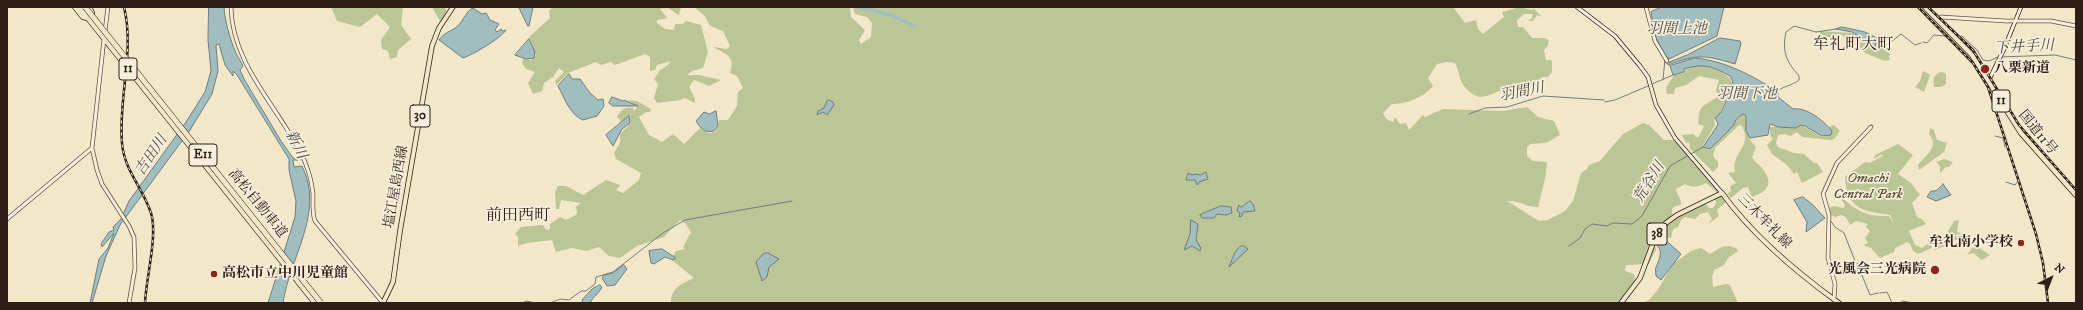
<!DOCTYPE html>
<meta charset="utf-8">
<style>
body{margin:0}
#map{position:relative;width:2083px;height:310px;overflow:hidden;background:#f2e7c8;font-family:"IM FELL DW Pica",serif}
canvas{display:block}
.frame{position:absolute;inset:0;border:8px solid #2e1e15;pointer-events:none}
.north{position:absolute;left:2031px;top:258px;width:40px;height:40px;-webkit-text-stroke:3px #f7efdb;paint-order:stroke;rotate:42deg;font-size:11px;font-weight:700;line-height:16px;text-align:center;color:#2e1e15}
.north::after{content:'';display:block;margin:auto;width:14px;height:18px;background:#2e1e15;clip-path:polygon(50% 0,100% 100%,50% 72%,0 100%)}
</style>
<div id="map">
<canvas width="2083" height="310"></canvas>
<div class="frame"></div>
<div class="north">N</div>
</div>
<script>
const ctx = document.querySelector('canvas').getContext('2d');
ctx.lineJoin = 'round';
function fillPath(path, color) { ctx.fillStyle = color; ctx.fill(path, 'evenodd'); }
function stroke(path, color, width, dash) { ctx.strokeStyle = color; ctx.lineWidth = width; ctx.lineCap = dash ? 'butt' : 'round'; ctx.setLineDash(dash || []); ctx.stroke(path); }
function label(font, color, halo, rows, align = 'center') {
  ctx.font = font + ' "IM FELL DW Pica","Noto Serif JP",serif'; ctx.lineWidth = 3.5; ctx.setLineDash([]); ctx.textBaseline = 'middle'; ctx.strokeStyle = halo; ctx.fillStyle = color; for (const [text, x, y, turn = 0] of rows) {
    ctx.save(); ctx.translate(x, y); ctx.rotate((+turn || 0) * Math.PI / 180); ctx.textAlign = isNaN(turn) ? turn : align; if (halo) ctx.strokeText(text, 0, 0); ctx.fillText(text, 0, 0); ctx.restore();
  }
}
const green = new Path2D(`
 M331,7H403L401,25L411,39L398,50L397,57L390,59L388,51L382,49L381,40L390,27L377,14L360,27L337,21Z
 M432,7H445L447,13L440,21Z
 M553,7H681L679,15L668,8L660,9L667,18L657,20V23L665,29L674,30L675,24H683L686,21L701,25L708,52L703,68L692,71L687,75H699L721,80L709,86L694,80L689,87L695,99V103L685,98C678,102 666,101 657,103L654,98L658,84L654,79L660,70L668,65L671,61L657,65L655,70L650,71V57L645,54L615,65L611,62L601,65L596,62L568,73L556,85L555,81L564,72L559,68L553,77L544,83L542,91L533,94L528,83L535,72L526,69L522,63L523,59L531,60L536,55L529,37L550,18L549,11Z
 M694,7H850L851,17L865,30L859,40L861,44L871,37L872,23L867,17L855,14L853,7L873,8L1453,7L1465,23L1476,20L1478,29L1483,34L1504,17L1502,12L1520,7L1531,10L1534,9L1542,17L1537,15L1533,21H1528L1532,18L1533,14H1524L1517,20L1518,27H1523L1532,38H1544L1549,40L1548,45L1544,50L1546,60H1552V72L1548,77H1542L1533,87C1525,86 1516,85 1508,88C1490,93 1480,106 1464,86C1459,79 1459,71 1455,63L1447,62L1437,64L1428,78L1433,86C1424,97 1407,104 1392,104L1383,113L1386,119L1393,122L1395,117L1400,124L1406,123L1409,130L1423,115L1425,117L1443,109L1502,111L1527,107L1538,117L1554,121L1560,135L1546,143L1530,144L1527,148V156L1533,161L1547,162L1545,179L1538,207C1526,207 1519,200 1507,201L1539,221L1548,220L1565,211L1573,201L1581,173L1587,169L1589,165L1600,161L1623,134L1643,123L1649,125L1664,140H1674L1719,189L1718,193L1706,183C1698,187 1693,188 1685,184L1676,189C1677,196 1682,199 1681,205L1675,206L1672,209V215L1658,230L1652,240L1656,249L1649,264L1626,265L1625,271L1634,274L1635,281L1622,299V303H671C671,288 681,284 694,278L672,260L677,258L673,256L676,251L685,249L683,247L691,232L685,223L680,220L664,237L637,246L620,258L609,256L599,247L586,251L572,248L556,252L552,240C540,242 530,241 518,246V237L515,234L521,227L543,225L546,230L550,229V224L560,217L566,220L576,215L577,212L576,207L581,203L561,200L559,209H556L555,192L558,186H566L583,195L606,180L620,185L616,190L623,193L639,180L641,173L616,159L614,153L620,143V134L631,123L629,116L621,122L617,116C623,110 623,106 633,108L634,111L638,106L628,100L637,101L651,109L650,112H646L639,117L649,135L662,142L673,134L684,144L700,128L709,133L715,132L718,127L719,120H728L737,106L738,92L743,88L737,76L730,73C736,56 726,54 713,47L727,49L730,46L723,31L710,26L705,16Z
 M1819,31L1852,33L1875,47L1884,49L1890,54L1889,57L1890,60L1885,61L1865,53L1842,35L1823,38Z
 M1698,65C1710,65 1727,72 1732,82C1726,94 1725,110 1714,119L1715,125L1702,147L1710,150L1734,125C1735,120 1738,116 1743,114L1746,116C1746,129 1746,137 1756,147L1752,157C1754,161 1757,163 1760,166C1774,181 1770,191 1752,197L1748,187L1743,188L1731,198L1727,194L1731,191L1730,186L1736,183L1728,173L1735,172C1731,152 1753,147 1742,126L1739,125L1715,148L1713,156L1718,162V167L1713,172L1690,149L1689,142L1686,143L1682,135L1693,134L1698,138L1704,126L1698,124C1699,120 1698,115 1700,111C1701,104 1714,101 1718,96L1716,90L1719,80L1699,76L1686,85L1675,88L1674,94H1667L1666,88L1674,75L1684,73L1685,70Z
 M1923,71L1930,75L1924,92L1915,87L1920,81Z
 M1942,72L1946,74V84L1941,87H1934C1933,78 1933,74 1942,72Z
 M1801,125L1822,137L1831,135L1832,131L1829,127L1834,125L1840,131L1834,139L1830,140L1802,137L1797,132L1790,136L1785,134L1778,135L1776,143L1778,147L1794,153L1804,154L1814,163H1817L1823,172L1802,183L1797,172L1794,174L1787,165L1772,154L1767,145L1773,139L1770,135V127L1797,128Z
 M1930,128L1934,130L1937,140L1947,143L1944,152L1919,170L1918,165C1925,156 1940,146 1929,134Z
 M1898,144L1913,155L1898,174L1911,183L1920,195L1912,203L1917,217L1922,219L1926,224L1909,231L1915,245L1922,248L1929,243L1927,237L1932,248L1918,254L1913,251L1910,244L1907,242L1895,248L1894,252L1880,258L1871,248L1863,245L1868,243L1865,238L1870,231L1866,227L1868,224L1856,221L1850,225L1846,217L1841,215L1835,217L1831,215L1828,208L1834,206L1844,208L1845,205L1836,192C1854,209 1863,217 1889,216L1894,224L1890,215C1862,211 1847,209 1845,177L1865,162L1870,163L1884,155H1881L1874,159L1875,155Z
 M1944,159L1953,162L1949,167H1946L1940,173V166L1936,162Z
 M1722,195L1726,202L1717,210L1719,216L1708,224L1712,219L1708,212L1700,214L1695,219L1685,217L1681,220L1678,227L1673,229L1671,238L1658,237C1670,219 1686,213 1705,203L1709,208H1713L1716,203L1715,199Z
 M1959,220L1957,232L1965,235L1964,237L1975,241L1978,245L1969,241L1966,242L1950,239L1949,244L1935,250L1934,248L1941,241L1940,238L1947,233L1954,221Z
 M1729,246L1736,248L1738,251L1728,258L1724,265L1714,270L1712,277L1713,287L1726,284L1730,285L1738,303H1642L1649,300L1657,291L1673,264L1691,251L1701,248L1710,254L1722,247Z
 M1978,247L1990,255L1982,260L1973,253L1967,255L1972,248Z`);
const water = new Path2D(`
 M209,7H224C225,22 230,39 236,53C238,58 241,61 243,66L240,70L244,79L281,141L293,158L298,160H293L294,167L302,166C325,213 290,256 283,303H268L295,217L296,201L289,170V159L237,75L233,71V76L225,65L219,44L216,45L218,71L212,94L190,130L120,225L106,256L92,303H90L99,259L108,248L114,233L102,247L101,244L109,232L114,230L113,227L121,219L129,201L186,122L205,92L211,71L208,40Z
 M519,7H533L529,26H528Z
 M1662,7H1724L1717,36L1669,59C1653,50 1654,27 1651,12Z
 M473,8L482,14L486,13L490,20L499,24L495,30L497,32L501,29L502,31L506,30C500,39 472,55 463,58L439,40C443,33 452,31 458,26C463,21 467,10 473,8Z
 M1842,27L1865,32L1877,38L1875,47L1852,32L1836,29Z
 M1720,38L1740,41L1741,44L1735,64C1705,55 1698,54 1668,65L1667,63L1687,55Z
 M529,39L535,52L534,58L526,59L515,55Z
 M1695,58C1726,61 1753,76 1778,92V97L1793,109C1807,107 1824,121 1832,131L1831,135L1822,136L1805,126L1801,125L1796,128L1778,127L1770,124L1768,135L1750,138L1746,131V116L1744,114C1738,116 1735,120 1734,125L1710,149L1703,147L1717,126L1718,123L1715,118C1726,110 1727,94 1733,82L1730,76C1712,66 1703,63 1684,69V72L1673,75L1670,66Z
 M569,74L572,79H580L590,93L598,100L603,99L604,106L597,116L583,120C570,115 564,97 558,86Z
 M612,97L623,101L624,100L638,106H613L609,103Z
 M829,100L833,102L834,105L827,115L823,112L817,115L818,111L824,108L827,101Z
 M716,111L718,126L714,131C705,133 701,129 696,121L704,112L709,114Z
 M629,116L630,123L622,129L613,146L606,135Z
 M1206,172L1208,179L1199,182L1197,185L1195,180H1186L1188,173L1192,175L1196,174L1200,175Z
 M1943,184L1951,195L1936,201L1927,197L1931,191C1937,192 1939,188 1943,184Z
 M1803,197L1813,205L1825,218L1806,232L1807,222L1794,200Z
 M1250,201L1253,204L1255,211L1243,212L1242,216L1239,217L1240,213L1237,211L1239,205L1241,207Z
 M1221,206L1231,207L1232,213L1226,215L1217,214L1214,218H1202L1200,215Z
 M1191,220L1198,224L1196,240L1201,248L1200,251L1192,246L1184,250L1190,234Z
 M1663,238L1681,254L1661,280L1656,276C1656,274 1655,269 1656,267C1659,260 1664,251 1656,244L1658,239Z
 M1241,246H1244L1248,249L1229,267L1235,252Z
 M662,249L676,258L673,260L665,257L654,264L651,263L649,251Z
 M768,253L779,259L769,267L767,277L762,281L756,262L763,254Z
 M624,265L627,269L615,285L607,286L602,278L604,275L613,273Z
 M600,285L602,287C599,294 593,296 590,303H583L582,300L592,289Z`);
const stream = new Path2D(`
 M1960,37L1962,36L1977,50L1983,60L1989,61L1998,57
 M1923,42L1927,43L1934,35L1945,36L1949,33
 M1878,48L1882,49L1901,34L1915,45L1921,43
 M2001,57L2055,55L2076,60
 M1663,80L1665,59
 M1652,84L1673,75
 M1777,92C1782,86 1792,86 1799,80V76C1786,61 1782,52 1786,32L1794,26L1816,32L1836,29
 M1605,102L1615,100L1648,86
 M1469,114L1485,108L1507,107L1543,96L1604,100
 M1995,136L2003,138L2005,147
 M2006,182L2015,185L2018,181
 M1830,220L1835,227L1844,233L1855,261
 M1569,246L1580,238L1585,229L1592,224L1607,226L1613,223L1632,224L1642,216L1670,166L1703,147
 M1857,263L1870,295L1878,293
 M1880,293L1887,292L1892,303
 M523,303L526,301L536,303
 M550,303L560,299L569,300L581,291H586L595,284L596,277L613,272L663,233L685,220L792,201
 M1899,303L1903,301L1912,303`);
const river = new Path2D(`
 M859,7L891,15L914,26`);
const tertiary = new Path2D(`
 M231,7C232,67 282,110 305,162C309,172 312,184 313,194C313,204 312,213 315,221L383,303
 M1646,7L1655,41L1667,61
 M1938,19L1941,17L2006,21H2051L2076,26
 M105,31L108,7
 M104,39L92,148L97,170L102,184L129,226L134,237L135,268L129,303
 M7,219L92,148
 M1834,300L1835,284L1828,258L1829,215L1823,194L1837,163L1871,127`);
const secondary = new Path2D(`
 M1577,7L1615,36L1640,66L1648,77L1656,105L1675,138L1722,193
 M1989,80L2004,49L2021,7`);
const primary = new Path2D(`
 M383,303L393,282L400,231L432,46L439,28L453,7
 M1621,303L1640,278L1655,238L1666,223L1677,215L1722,193C1753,236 1796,272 1839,303`);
const trunk = new Path2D(`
 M75,7L83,17L88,18
 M79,7L315,303
 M89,7L92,13
 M1925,7L1972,55L2021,133L2076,195`);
const rail = new Path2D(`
 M124,7C135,52 118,98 122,143C124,170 143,188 151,213C158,235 146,278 145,303
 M1918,7L1973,63L1988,87L2036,234L2043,263L2048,303
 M1928,7L1973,50L2019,125L2076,190`);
const motorwayBridge = new Path2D(`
 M85,7L321,303`);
const markers = [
 [1985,69,5,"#8f2418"],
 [2021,243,4,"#8f2418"],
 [1935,270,5,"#8f2418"],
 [214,274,4,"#8f2418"]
];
const shields = [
 [128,69,18],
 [2001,101,18],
 [420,116,20],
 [203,155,28],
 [1657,234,20]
];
const shieldNames = [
 ["11",128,69],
 ["11",2001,101],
 ["30",420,116],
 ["E11",203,155],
 ["38",1657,234]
];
const poiNames = [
 ["八栗新道",1994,69],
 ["牟礼南小学校",2013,243,"right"],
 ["光風会三光病院",1926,270,"right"],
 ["高松市立中川児童館",222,274]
];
const streetNames = [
 ["国道11号",2037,133,51],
 ["塩江屋島西線",397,187,-80],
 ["高松自動車道",257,204,51],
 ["三木牟礼線",1764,222,46]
];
const parkNames = [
 ["Omachi",1868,179],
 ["Central Park",1868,195]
];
const waterNames = [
 ["羽間上池",1677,30],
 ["下井手川",2024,48,-3],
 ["羽間川",1522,93,-11],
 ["羽間下池",1747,95],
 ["新川",295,145,63],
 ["吉田川",152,156,-56],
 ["荒谷川",1650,183,-58]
];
const quarterNames = [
 ["牟礼町大町",1853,46],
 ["前田西町",518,217]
];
fillPath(green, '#bbc595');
fillPath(water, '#a0bdc0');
stroke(water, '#727d7c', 1);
stroke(stream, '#727d7c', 1);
stroke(river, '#a0bdc0', 3.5);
stroke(tertiary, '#5f5042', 4.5);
stroke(secondary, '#2e1e15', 4.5);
stroke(primary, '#2e1e15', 5.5);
stroke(trunk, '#2e1e15', 6);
stroke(tertiary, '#f7efdb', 3);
stroke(secondary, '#f7efdb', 3);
stroke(primary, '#f2e7c8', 4);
stroke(trunk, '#f2e7c8', 4.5);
stroke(rail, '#2e1e15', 2.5);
stroke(rail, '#f7efdb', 1, [3]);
stroke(motorwayBridge, '#2e1e15', 6, []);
stroke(motorwayBridge, '#f2e7c8', 5);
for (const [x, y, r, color] of markers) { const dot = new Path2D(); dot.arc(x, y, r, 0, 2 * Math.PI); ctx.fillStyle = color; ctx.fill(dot); stroke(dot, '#f7efdb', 1.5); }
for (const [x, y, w] of shields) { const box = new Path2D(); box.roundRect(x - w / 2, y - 11, w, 22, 3); ctx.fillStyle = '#f7efdb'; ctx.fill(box); stroke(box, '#2e1e15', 1); }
label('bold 13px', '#2e1e15', null, shieldNames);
label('bold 14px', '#2e1e15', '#f7efdb', poiNames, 'left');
label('14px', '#2e1e15', '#f7efdb', streetNames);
label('italic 14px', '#58503b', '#f7efdb', parkNames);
label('italic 15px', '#504e48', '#f7efdb', waterNames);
label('16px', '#2e1e15', '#f7efdb', quarterNames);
</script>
